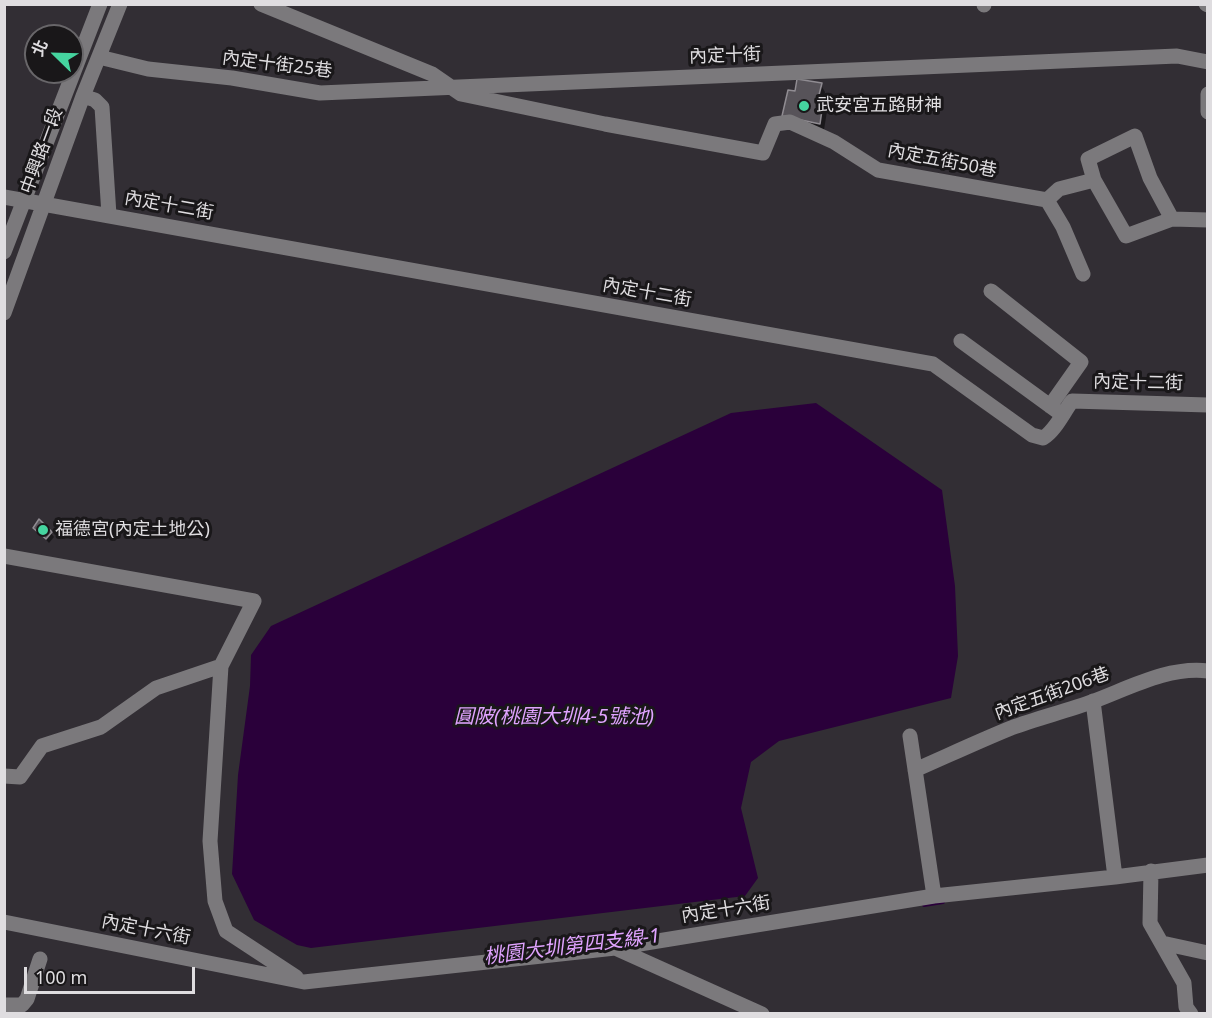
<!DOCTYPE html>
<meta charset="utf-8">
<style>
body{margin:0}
#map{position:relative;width:1212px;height:1018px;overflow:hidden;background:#322e34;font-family:"Noto Sans","Noto Sans TC",sans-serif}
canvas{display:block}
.frame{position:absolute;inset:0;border:6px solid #dfdde0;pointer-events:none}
.north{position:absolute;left:24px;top:24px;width:60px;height:60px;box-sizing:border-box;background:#191719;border:2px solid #686669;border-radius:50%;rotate:293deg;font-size:16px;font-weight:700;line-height:24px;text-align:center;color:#dfdde0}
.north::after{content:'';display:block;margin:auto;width:21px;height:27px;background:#45d49f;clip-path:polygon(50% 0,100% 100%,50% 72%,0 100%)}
.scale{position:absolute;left:24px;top:967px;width:171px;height:27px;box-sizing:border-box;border:3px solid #dfdde0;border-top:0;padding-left:8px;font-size:18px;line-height:21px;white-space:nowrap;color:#dfdde0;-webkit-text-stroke:4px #191719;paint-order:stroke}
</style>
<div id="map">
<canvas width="1212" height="1018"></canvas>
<div class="frame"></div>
<div class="north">北</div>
<div class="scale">100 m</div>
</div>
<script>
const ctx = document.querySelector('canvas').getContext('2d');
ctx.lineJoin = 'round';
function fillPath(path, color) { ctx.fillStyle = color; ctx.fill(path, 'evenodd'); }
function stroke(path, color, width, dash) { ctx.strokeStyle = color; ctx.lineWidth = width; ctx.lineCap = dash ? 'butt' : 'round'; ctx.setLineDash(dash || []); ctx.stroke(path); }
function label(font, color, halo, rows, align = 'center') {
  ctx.font = font + ' "Noto Sans","Noto Sans TC",sans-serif'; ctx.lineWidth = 6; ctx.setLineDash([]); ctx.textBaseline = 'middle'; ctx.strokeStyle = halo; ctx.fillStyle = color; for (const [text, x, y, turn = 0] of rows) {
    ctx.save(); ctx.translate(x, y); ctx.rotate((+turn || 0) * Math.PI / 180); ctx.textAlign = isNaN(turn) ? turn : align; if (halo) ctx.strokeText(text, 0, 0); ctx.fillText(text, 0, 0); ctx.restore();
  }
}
const water = new Path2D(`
 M816,403L942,490L955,586L958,656L951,698L779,741L751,762L741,808L758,878L745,896L311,948L297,945L254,920L232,874L238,775L250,686L251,655L271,626L731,413Z`);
const shadow = new Path2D(`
 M821,85L825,92L824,99L828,105L824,130L788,123L796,92Z
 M35,528L51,533L54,537L49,543Z`);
const stream = new Path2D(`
 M924,905L943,902`);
const building = new Path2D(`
 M797,79L822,83L819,95L824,96L820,124L782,116L788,90L795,91Z
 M39,519L52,532L46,539L33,528Z`);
const minor = new Path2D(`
 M261,4L432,74L461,94L605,124L763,153L775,124L790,122L834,142L878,170L1047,200L1059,189L1094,180L1126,236L1172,219L1208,220
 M1206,4L1208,5
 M984,5V4
 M99,57L148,69L232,78L320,93L1177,56L1208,62
 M1208,94V112
 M83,96L95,100L102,107L109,215
 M1094,180L1088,159L1135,136L1150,178L1172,219
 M4,197L933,364L1032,435L1043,438C1055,431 1063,413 1072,401L1208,405
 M1047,200L1063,227L1083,274
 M4,252L100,4
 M991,291L1081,362L1050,406
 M4,313L83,96L120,4
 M961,341L1057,411
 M4,556L254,601L221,666L156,688L101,727L42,746L20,777L4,776
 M221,666L210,841L215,901L226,931L296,977
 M1093,701L1115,877
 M910,736L934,896
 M915,770C947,756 979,741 1011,728C1038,718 1067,711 1094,701C1129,688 1169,666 1208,671
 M1151,871L1150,923L1184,983L1186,1007L1191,1014
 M4,922L304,982L615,948L934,896L1115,877L1208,865
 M1162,943L1208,953
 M615,948L762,1014
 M4,1005H22L27,999L40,959`);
const markers = [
 [804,106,6,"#45d49f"],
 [43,530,6,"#45d49f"]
];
const streetNames = [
 ["內定十街",725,56,-2],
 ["內定十街25巷",277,65,7],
 ["中興路一段",42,151,-70],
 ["內定五街50巷",942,161,11],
 ["內定十二街",169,206,10],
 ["內定十二街",647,293,10],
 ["內定十二街",1138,383,1],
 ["內定五街206巷",1052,694,-20],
 ["內定十六街",726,910,-9],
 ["內定十六街",146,930,11]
];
const poiNames = [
 ["武安宮五路財神",816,106],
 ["福德宮(內定土地公)",55,530]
];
const waterNames = [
 ["圓陂(桃園大圳4-5號池)",554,717],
 ["桃園大圳第四支線-1",572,947,-7]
];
fillPath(water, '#2a003a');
fillPath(shadow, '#0007');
stroke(stream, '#2a003a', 4);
fillPath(building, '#575359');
stroke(building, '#908c92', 1.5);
stroke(minor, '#7b797c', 15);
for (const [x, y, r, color] of markers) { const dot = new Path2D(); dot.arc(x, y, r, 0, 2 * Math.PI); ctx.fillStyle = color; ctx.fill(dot); stroke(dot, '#191719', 2); }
label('18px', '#dfdde0', '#191719', streetNames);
label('18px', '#dfdde0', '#191719', poiNames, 'left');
label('italic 20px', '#e0a3ff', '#191719', waterNames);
</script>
